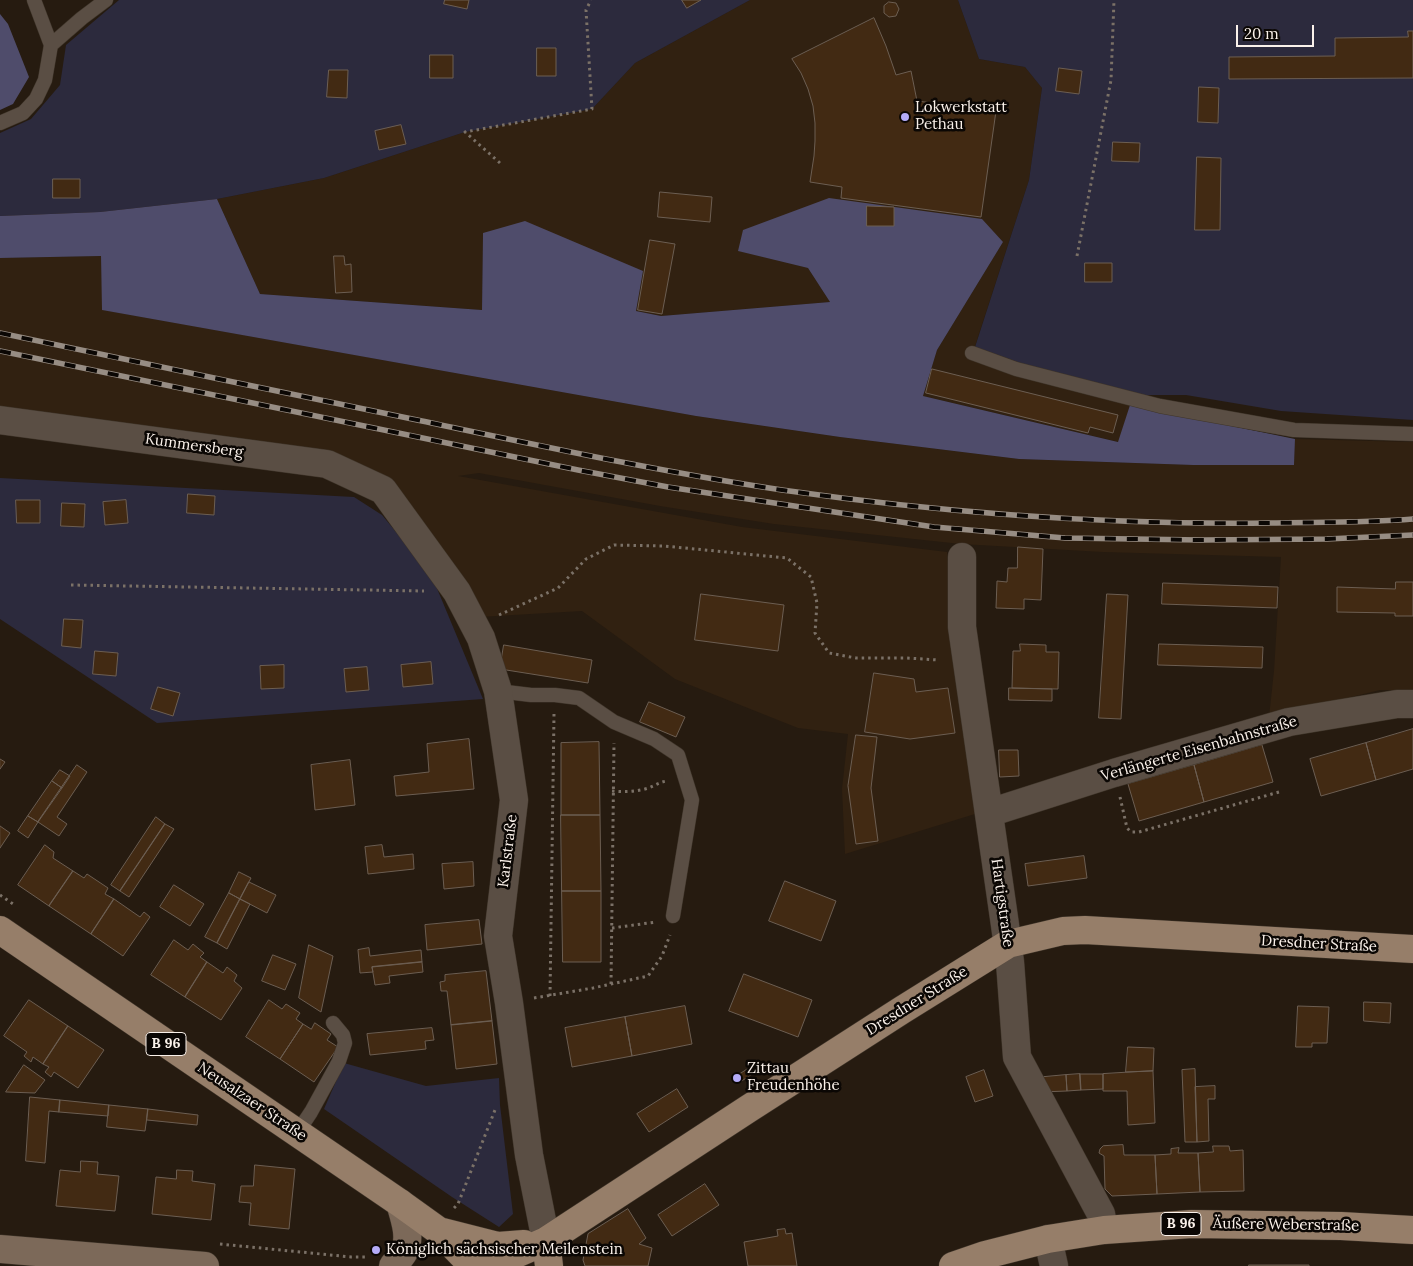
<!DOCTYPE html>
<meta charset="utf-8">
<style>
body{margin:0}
#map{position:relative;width:1413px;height:1266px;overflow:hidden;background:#261b10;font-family:Lora,serif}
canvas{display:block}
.scale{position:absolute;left:1236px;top:25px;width:78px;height:22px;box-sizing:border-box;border:2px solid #faf1ea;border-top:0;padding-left:6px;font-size:15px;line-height:18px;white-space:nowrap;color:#faf1ea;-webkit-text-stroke:4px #0b0704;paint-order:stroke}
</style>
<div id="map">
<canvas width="1413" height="1266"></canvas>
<div class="scale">20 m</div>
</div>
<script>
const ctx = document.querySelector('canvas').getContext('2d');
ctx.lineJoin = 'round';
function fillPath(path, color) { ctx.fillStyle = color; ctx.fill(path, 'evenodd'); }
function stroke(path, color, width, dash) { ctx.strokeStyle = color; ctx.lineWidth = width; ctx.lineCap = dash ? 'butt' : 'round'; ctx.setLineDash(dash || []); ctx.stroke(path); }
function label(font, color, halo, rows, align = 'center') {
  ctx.font = font + ' Lora,serif'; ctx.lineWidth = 5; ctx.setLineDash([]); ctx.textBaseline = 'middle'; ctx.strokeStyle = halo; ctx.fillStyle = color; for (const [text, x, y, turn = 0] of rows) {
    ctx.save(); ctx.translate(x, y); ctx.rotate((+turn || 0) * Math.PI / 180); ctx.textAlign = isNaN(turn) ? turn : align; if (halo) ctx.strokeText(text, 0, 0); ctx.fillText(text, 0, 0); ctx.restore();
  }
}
const built = new Path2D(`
 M750,0H958L979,59L1025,67L1042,88L1029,180L975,346L1130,405L1119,442L923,396L937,350L1003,242L739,251L808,268L830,302L661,316L636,311L483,233L482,310L260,294L217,199L324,178L465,132L592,109L635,63Z
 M101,256L103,310L696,416L840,437L1019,459L1193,465H1294L1295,439L1413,442V690H1380L1269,717L1274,671L1281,557L1103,552L961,544L774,524L660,506L479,473L458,476L742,527L947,552L975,814L845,854L842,789L848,734L798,728L675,679L582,611L479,617L390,487L0,412V258Z`);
const green = new Path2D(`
 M119,0H750L635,63L592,109L465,132L324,178L217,199L100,212L0,216V133L31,119L60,85L66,45Z
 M958,0H1413V420L1281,411L1186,395H1136L1071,381L975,347L1029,180L1042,88L1025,67L979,59Z
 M0,478L354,497L382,515L431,574L483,699L157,723L0,619Z
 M344,1063L426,1086L499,1078L500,1105L513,1214L499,1227L452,1197L324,1109Z`);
const forest = new Path2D(`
 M0,14L8,24L29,77L13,104L0,110Z
 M829,198L982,219L1003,242L937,350L923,396L1118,442L1130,405L1295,439L1294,465H1193L1019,459L840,437L696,416L102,310L101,256L0,258V216L100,212L217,199L260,294L482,310L483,233L525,221L643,271L636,311L661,316L830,302L808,268L738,251L743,230Z`);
const building = new Path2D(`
 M445,0H469L467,9L444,4Z
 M682,0H701L687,8Z
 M889,2L896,3L899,9L896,16L889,17L884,13V6Z
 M874,18L886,46L896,75L911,71L917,101L996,111L981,217L841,198L842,187L810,182L814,156L815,141V123L813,106L808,89L801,73L792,59Z
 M1408,31H1413V78L1229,79V57L1335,56V38L1408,37Z
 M537,48H556V76H537Z
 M430,55H453V78H430Z
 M1059,68L1082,71L1079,94L1056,91Z
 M329,70H348L347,98L327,97Z
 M1199,87L1219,88L1218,123L1198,122Z
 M401,125L406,144L379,150L375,131Z
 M1113,142L1140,143L1139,162L1112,161Z
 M1197,157L1221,158L1220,230H1195Z
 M53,179H80V198H53Z
 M660,192L712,197L710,222L658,217Z
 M867,206L894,207V226H867Z
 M650,240L675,244L662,314L638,310Z
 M334,256H344L345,265L351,264L352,292L336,293Z
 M1085,263H1112V282H1085Z
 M932,369L1118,415L1113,433L1090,427L1088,433L926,393Z
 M188,494L215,496L214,515L187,513Z
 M16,500H40V523H17Z
 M126,500L128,523L105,525L103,502Z
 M62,503L85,504L84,527L61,526Z
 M1018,547L1043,549L1041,600L1024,599V609L996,608L997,581L1007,582L1008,568H1017Z
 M1396,582H1413V616H1395V613L1337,612V587L1395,589Z
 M1163,583L1278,587L1277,608L1162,604Z
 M701,594L784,605L778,651L695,640Z
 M1107,594L1128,595L1121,719L1099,718Z
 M64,619L83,620L81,648L62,646Z
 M1020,644L1046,645V652H1059L1058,689L1012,688L1013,651H1020Z
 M1159,644L1263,647L1262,668L1158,665Z
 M504,645L592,660L588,683L500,669Z
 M95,651L118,653L116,676L93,674Z
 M431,662L433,684L403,687L401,665Z
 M284,665V688L261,689L260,666Z
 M367,667L369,690L346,692L344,669Z
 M874,673L914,679L916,692L948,688L955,733L910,739L865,732Z
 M158,687L180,693L173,716L151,709Z
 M1009,688L1052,689V701L1009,700Z
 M649,702L685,717L676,737L640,722Z
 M1413,729V769L1376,780L1366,743Z
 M856,735L877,737L871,788L878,841L856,844L848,786Z
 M469,739L474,789L396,796L394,776L429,772L427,744Z
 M599,742L600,815H561V743Z
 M1366,743L1376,780L1321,796L1310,759Z
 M1262,745L1273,782L1204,802L1194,765Z
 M999,750H1018L1019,776L1000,777Z
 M0,759L5,762L0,769Z
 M350,760L355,805L315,810L311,765Z
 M77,765L87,772L57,817L67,824L59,836L38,822Z
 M1194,765L1204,802L1139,821L1128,784Z
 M60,770L70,776L62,788L52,781Z
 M52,781L62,788L38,822L28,816Z
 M561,815H600L601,891H562Z
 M28,816L38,822L28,838L18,831Z
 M156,817L165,824L120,891L111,885Z
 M165,824L174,829L129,897L120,891Z
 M0,826L10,833L0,848Z
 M45,845L54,852L53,858L73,871L49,906L18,885Z
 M382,845L384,857L413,854L414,869L368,874L365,847Z
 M1084,856L1087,878L1028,886L1025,864Z
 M473,862L474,886L444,889L442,864Z
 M73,871L84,878L87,874L108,888L105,894L114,899L91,934L49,906Z
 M239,872L251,878L240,899L229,893Z
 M785,881L836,901L821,941L769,921Z
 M249,882L276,895L267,913L240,899Z
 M174,885L204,904L190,926L160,907Z
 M562,891H601V962H563Z
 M229,893L240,899L217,943L205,937Z
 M114,899L140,917L144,912L150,917L123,956L91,934Z
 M240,899L250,904L227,949L217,943Z
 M479,920L482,944L427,950L425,925Z
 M174,940L188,950L193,944L204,953L200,957L207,962L185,997L151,975Z
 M309,945L333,956L321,1012L299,998Z
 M369,948L370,956L421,950L422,962L372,967L373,972L360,973L358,950Z
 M273,955L296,964L285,990L262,981Z
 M207,962L223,973L227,967L237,975L234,981L242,988L221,1020L185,997Z
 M422,962L423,972L389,976L390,983L375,985L372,967Z
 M486,971L492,1021L451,1025L447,991H441L440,982L445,981V975Z
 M744,974L812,1000L798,1037L729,1011Z
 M29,1000L68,1026L43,1064L33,1057L31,1062L24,1056L27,1052L4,1036Z
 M269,1000L282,1009L286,1004L300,1013L296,1019L303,1024L280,1059L246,1037Z
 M1364,1002L1391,1003L1390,1023L1364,1021Z
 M685,1006L692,1044L632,1056L625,1017Z
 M1298,1006L1329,1007L1327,1043H1312V1047H1296Z
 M625,1017L632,1056L572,1067L565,1028Z
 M492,1021L497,1064L456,1069L451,1025Z
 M315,1023L331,1034L327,1040L338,1047L314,1082L280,1059L303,1024L311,1029Z
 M68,1026L104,1050L78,1088L54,1072L51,1077L45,1072L49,1067L43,1064Z
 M432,1028L434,1040L425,1041L426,1049L370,1055L367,1034Z
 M1128,1047L1154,1048L1153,1071L1126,1072Z
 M24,1065L45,1080L35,1093L6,1092Z
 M751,1067L754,1073L740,1082L737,1076Z
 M1195,1069L1197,1142H1185L1182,1070Z
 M984,1070L993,1096L975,1102L966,1077Z
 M1153,1071L1155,1123L1128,1125L1127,1091H1103V1074Z
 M1080,1074L1081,1090L1067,1091L1066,1075Z
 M1080,1074H1103V1089L1081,1090Z
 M1066,1075L1067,1091L1041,1092L1033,1078Z
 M1215,1086V1099H1208L1209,1141L1197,1142L1195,1087Z
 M677,1089L688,1107L649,1132L637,1114Z
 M30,1097L60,1100L59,1112L49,1111L45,1163L26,1161Z
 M60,1100L109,1105L108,1116L59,1112Z
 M109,1105L148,1109L145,1131L107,1127Z
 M148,1109L198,1115L197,1125L147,1120Z
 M1123,1145L1124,1155H1155L1157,1194L1112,1196L1105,1189L1104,1156L1099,1153L1100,1149L1103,1146Z
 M1213,1146H1229L1230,1151L1243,1150L1244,1191L1200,1192L1198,1153L1213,1152Z
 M1179,1148L1178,1153H1198L1200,1192L1157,1194L1155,1155L1171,1154V1149Z
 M81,1161L98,1162L97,1174L119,1176L115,1211L56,1206L60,1170L80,1172Z
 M255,1165L295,1169L289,1229L249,1225L251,1203L239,1202L241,1186H253Z
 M177,1170L193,1171L192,1181L215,1184L211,1220L152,1214L156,1177L176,1179Z
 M705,1184L719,1205L672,1236L658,1215Z
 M628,1209L646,1238L639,1244L652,1248L648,1266H585L583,1260L588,1234Z
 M785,1229L786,1234L792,1233L797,1266H748L744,1242L778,1236L777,1230Z
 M1249,1265H1309V1266H1249Z`);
const path = new Path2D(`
 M500,163L465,132L592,109L586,10L591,0
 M1077,256L1111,80L1114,0
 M71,585L424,591
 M499,615L558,588L586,559L614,545L664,546L787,558L811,577L817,603L815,633L829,653L856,658H906L939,660
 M612,791C623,792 634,792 645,789C653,787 659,782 667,781
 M1120,797L1127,828L1131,832H1139L1279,792
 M0,895L16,906
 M612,928L656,922
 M611,984L614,743
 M550,996L554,714
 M534,998L593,988L648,976L662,956L670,935
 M454,1208L458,1204L495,1110
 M220,1244L351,1257H368`);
const service = new Path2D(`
 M51,45L82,18L106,0
 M0,123L23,113L36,99L45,80L51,45L34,0
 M972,353L1016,369L1160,406L1294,430L1413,434
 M498,691L531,695H555L579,698L614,722L654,739L678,755L692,800L673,916
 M297,1133L311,1112L339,1061L345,1043L343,1035L333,1023`);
const minor = new Path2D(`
 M0,420L327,464L383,490L457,592L481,638L498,691L514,800L498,936L509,1003L529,1155L546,1241
 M962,557V627L1005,925L1010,962L1017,1057L1101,1214L1104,1230
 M989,813L1114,773L1289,722L1397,704H1413
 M1048,1239L1054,1266`);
const secondary = new Path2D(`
 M0,1249L205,1266
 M393,1266C397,1261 402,1256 405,1250C411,1236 404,1217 400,1203`);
const primary = new Path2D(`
 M0,930L400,1203L439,1231L473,1266
 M439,1231L498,1246L524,1244
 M546,1241L549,1266
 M479,1266L516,1254L546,1241L748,1109L902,1010L1008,944L1063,931L1085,930L1413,949
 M953,1266L985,1255L1048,1239L1104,1230L1192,1224L1341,1226L1413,1230`);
const rail = new Path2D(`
 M0,333C141,363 281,392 422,421C542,446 661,472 782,490C944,513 1106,525 1269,523C1317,522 1365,523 1413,519
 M0,351L578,470L668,487L934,527L1065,538L1201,540L1327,539L1413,535`);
const markers = [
 [905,117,5,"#b5acf8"],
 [737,1078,5,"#b5acf8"],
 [376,1250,5,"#b5acf8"]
];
const shields = [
 [166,1044,40],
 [1181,1224,40]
];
const shieldNames = [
 ["B 96",166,1044],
 ["B 96",1181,1224]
];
const poiNames = [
 ["Lokwerkstatt",915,108],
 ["Pethau",915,125],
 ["Zittau",747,1069],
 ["Freudenhöhe",747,1086],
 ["Königlich sächsischer Meilenstein",386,1250]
];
const streetNames = [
 ["Kummersberg",194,446,8],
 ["Verlängerte Eisenbahnstraße",1199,749,-16],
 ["Karlstraße",508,851,-83],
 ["Hartigstraße",1002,903,82],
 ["Dresdner Straße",1319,944,3],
 ["Dresdner Straße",917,1001,-32],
 ["Neusalzaer Straße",252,1102,34],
 ["Äußere Weberstraße",1286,1225,1]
];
fillPath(built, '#312111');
fillPath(green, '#2c2a3d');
fillPath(forest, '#4f4c6b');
fillPath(building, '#422a13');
stroke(building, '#6c5e52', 1);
stroke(service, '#3f352a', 15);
stroke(minor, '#3f352a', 29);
stroke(secondary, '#3f352a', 29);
stroke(primary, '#3f352a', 29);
stroke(path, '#7b7167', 3, [2.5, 4]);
stroke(service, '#5a4e44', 14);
stroke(minor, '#5a4e44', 28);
stroke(secondary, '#7c6959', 28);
stroke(primary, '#967e69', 28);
stroke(rail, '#978d84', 5.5);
stroke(rail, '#0b0704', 4, [11]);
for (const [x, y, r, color] of markers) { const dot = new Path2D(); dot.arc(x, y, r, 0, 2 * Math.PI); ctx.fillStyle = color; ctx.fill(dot); stroke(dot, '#0b0704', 2); }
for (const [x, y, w] of shields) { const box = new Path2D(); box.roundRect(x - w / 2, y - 11.5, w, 23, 4); ctx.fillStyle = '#0b0704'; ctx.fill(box); stroke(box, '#faf1ea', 1); }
label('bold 14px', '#faf1ea', null, shieldNames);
label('15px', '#faf1ea', '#0b0704', poiNames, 'left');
label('15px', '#faf1ea', '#0b0704', streetNames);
</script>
